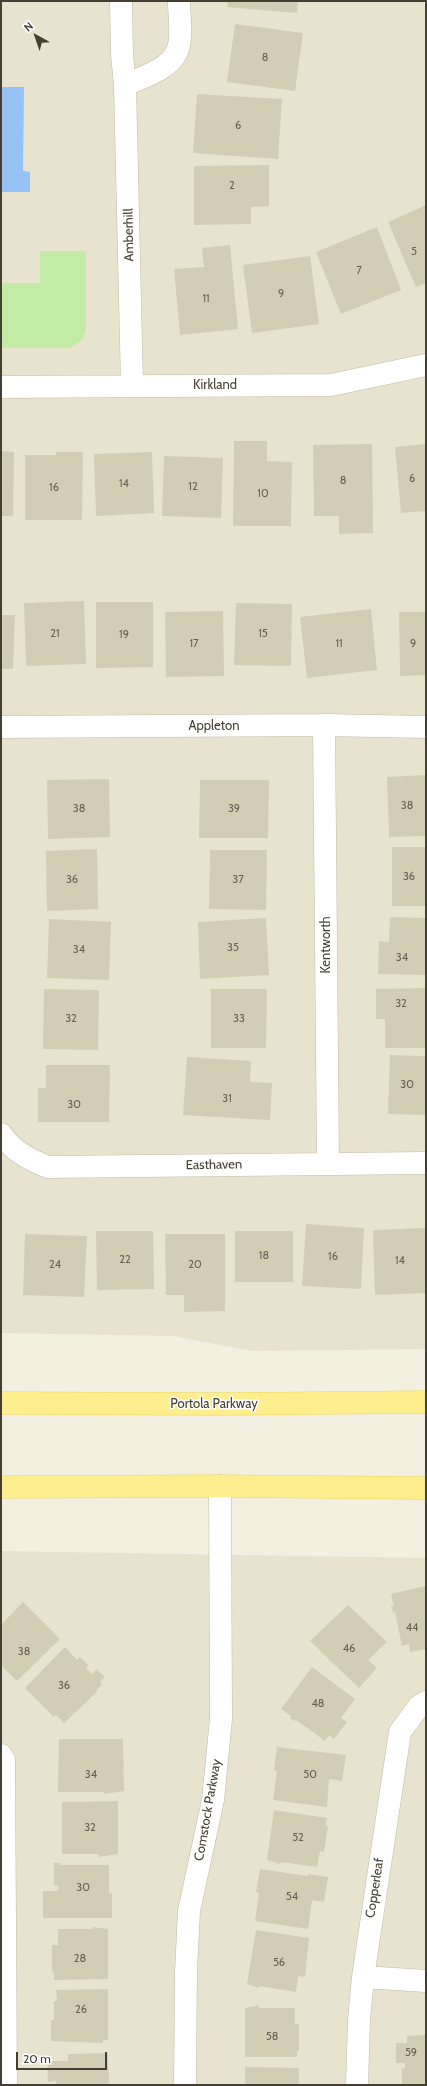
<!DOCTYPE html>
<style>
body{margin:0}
#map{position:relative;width:427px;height:2086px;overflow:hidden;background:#f3f0e1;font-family:Cabin,sans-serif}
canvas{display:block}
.frame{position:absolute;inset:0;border:2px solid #443f32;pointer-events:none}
.north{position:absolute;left:16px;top:16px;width:40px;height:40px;-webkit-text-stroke:3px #fff;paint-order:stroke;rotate:320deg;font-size:11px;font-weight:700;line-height:16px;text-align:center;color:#443f32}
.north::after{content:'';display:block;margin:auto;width:14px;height:18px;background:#443f32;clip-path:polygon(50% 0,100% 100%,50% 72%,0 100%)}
.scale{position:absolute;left:16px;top:2052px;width:91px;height:18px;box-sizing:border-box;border:2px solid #443f32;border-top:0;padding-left:5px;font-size:12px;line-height:14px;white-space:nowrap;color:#443f32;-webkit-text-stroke:3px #fff;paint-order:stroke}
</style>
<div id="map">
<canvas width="427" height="2086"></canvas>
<div class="frame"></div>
<div class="north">N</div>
<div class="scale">20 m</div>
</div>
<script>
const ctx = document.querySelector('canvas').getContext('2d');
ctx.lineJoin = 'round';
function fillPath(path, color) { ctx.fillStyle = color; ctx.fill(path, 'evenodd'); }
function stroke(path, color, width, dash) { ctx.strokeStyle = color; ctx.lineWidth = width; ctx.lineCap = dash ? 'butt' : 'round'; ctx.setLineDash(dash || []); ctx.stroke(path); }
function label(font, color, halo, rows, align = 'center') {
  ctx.font = font + ' Cabin,sans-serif'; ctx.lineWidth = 3; ctx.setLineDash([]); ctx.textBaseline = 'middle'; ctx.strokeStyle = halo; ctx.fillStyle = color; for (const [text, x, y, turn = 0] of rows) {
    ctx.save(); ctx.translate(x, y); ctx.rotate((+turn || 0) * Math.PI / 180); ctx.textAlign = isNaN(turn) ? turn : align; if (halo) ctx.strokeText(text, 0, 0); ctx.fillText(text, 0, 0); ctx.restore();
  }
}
const residential = new Path2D(`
 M1,1H423L426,9V1349L252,1351L173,1336L1,1333Z
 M1,1551L426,1558V2085H1Z`);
const green = new Path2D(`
 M40,251H86V329L83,339L70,348H1V283H40Z`);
const water = new Path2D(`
 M1,87H24L23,171L30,172V192H1Z`);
const building = new Path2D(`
 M228,1H298L297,13L227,7Z
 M235,24L303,33L295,91L227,82Z
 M197,94L282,99L278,159L193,153Z
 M269,165V206L251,207V224L194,225V166Z
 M426,205V283L416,287L388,222Z
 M377,227L401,290L341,314L316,252Z
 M230,245L238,329L180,335L174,269L204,267L202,248Z
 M310,256L319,324L252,333L243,265Z
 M234,441H267V461L292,462L291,526H233Z
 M372,444L373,533L339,534V516H314L313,445Z
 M426,444V511L401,513L395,447Z
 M1,451L14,452L13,516H1Z
 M56,452H83L82,520H25V455H56Z
 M152,452L154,513L96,516L94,454Z
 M164,456L223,458L221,518L162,516Z
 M84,601L86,664L26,666L24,603Z
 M96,602H153V667L96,668Z
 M236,603L292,604L291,666L234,665Z
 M371,609L377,670L307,678L300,617Z
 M223,611L224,676L166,677L165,612Z
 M399,612H426V675L400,676Z
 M1,615H15L13,669H1Z
 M426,775V836L389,837L387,777Z
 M109,779L110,837L48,839L47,780Z
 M200,780H269L268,838H199Z
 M392,847H426V906H392Z
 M97,849L98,909L47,911L46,851Z
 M210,850H267L266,910L209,909Z
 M390,917L426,918V975L378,974L379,941L389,942Z
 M266,918L269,975L200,979L198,922Z
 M49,919L111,922L109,980L47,978Z
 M426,988V1048H385V1019H376V989Z
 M44,989L99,990L98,1050L43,1049Z
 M211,989H267L266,1048H211Z
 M390,1055L426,1056V1115L388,1114Z
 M187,1057L251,1061L250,1082L272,1083L270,1120L183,1115Z
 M46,1065H110L109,1122H38V1088H46Z
 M306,1224L364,1228L361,1289L302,1286Z
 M426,1228V1293L375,1295L373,1230Z
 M96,1231H153L154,1289L97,1290Z
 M235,1231H293V1282H235Z
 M25,1234L87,1236L84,1297L23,1295Z
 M165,1234H225V1311L184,1312V1295H166Z
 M426,1586V1649L410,1652L409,1644L402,1646L395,1612L393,1613L391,1606H394L391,1594Z
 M23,1602L60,1639L17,1681L1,1665V1625Z
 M348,1605L387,1642L368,1660L377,1668L359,1688L310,1641Z
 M65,1647L77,1660L80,1657L88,1665L86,1668L92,1674L97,1669L105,1677L100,1682L102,1684L96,1691L97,1692L64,1723L56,1715L54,1717L25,1688Z
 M312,1667L355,1699L341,1718L347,1722L334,1739L329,1735L325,1741L296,1720L294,1721L290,1718L291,1716L281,1709Z
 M59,1739H123L124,1791L104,1794V1792H58Z
 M277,1747L346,1755L342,1781L329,1779L327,1807L273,1800L277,1771L274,1770Z
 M118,1801V1854L99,1857V1854H62V1802Z
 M274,1810L327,1818L325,1826H328L324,1852L320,1851L317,1867L281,1862L280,1864L267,1860Z
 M54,1863H61L60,1865H109V1893H112V1918H43V1891H58V1885H54Z
 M260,1869L308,1876V1874L328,1877L324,1902L312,1900L308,1929L255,1921L259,1893L256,1892Z
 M93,1927L108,1929V1979L54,1980V1972L52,1973V1945H58V1929H93Z
 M256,1930L309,1938L305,1977L298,1976L296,1992L259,1986V1988L247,1984Z
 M108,1989V2040H103V2043L51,2041V2020H54V2001H57L56,1990Z
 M259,2005V2008H295V2024H299V2051H297V2057H245V2008Z
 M426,2035V2085H402V2068L405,2069V2063H396V2043H407V2036Z
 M108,2053L109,2085H56V2081L48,2082L47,2061H68V2054Z
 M245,2067L299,2068V2085H245Z`);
const minor = new Path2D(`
 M121,1L122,55L125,85L132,385
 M125,85C143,77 175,68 179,45C182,32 179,15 179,1
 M1,387L331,385L426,365
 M324,725L328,1164
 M1,727L324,725L426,727
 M1,1134C13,1151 28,1159 48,1167L426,1163
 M1,1755L4,1760L6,2085
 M363,1977L426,1981
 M185,2085L186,1972L189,1911L213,1800L221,1719L220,1486
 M357,2085L359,2020L363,1977L400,1732L419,1706L426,1702`);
const major = new Path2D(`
 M1,1403L220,1404L426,1402
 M1,1487L220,1486L426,1488`);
const numberNames = [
 ["8",265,58],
 ["6",238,126],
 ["2",232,186],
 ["5",414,252],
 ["7",359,271],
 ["9",281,294],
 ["11",206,299],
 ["6",412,479],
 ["8",343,481],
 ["14",124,484],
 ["12",193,487],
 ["16",54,488],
 ["10",263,494],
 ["21",55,634],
 ["15",263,634],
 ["19",124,635],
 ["17",194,644],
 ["11",339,644],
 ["9",413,644],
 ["38",407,806],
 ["38",79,809],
 ["39",234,809],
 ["36",409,877],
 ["36",72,880],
 ["37",238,880],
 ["35",233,948],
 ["34",79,950],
 ["34",402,958],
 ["32",401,1004],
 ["32",71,1019],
 ["33",239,1019],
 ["30",407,1085],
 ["31",227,1099],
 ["30",74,1105],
 ["18",264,1256],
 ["16",333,1257],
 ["22",125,1260],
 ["14",400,1261],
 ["24",55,1265],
 ["20",195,1265],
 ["44",412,1628],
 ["46",349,1649],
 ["38",24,1652],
 ["36",64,1686],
 ["48",318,1704],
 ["34",91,1775],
 ["50",310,1775],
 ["32",90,1828],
 ["52",298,1838],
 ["30",83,1888],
 ["54",292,1897],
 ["28",80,1959],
 ["56",279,1963],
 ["26",81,2010],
 ["58",272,2037],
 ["59",411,2053]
];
const streetNames = [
 ["Amberhill",129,235,-91],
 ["Kirkland",215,385],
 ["Appleton",214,726],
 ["Kentworth",326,945,-90],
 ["Easthaven",214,1165,-1],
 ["Portola Parkway",214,1404],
 ["Comstock Parkway",208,1810,-80],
 ["Copperleaf",375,1888,-81]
];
fillPath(residential, '#e7e3cf');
fillPath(green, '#c2eba5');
fillPath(water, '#96c2f6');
fillPath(building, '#d4cdb6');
stroke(minor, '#c1bca6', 23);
stroke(major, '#eed554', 23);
stroke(minor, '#fff', 22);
stroke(major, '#ffee8e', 22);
label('11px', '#686253', null, numberNames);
label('13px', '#443f32', '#fff', streetNames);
</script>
